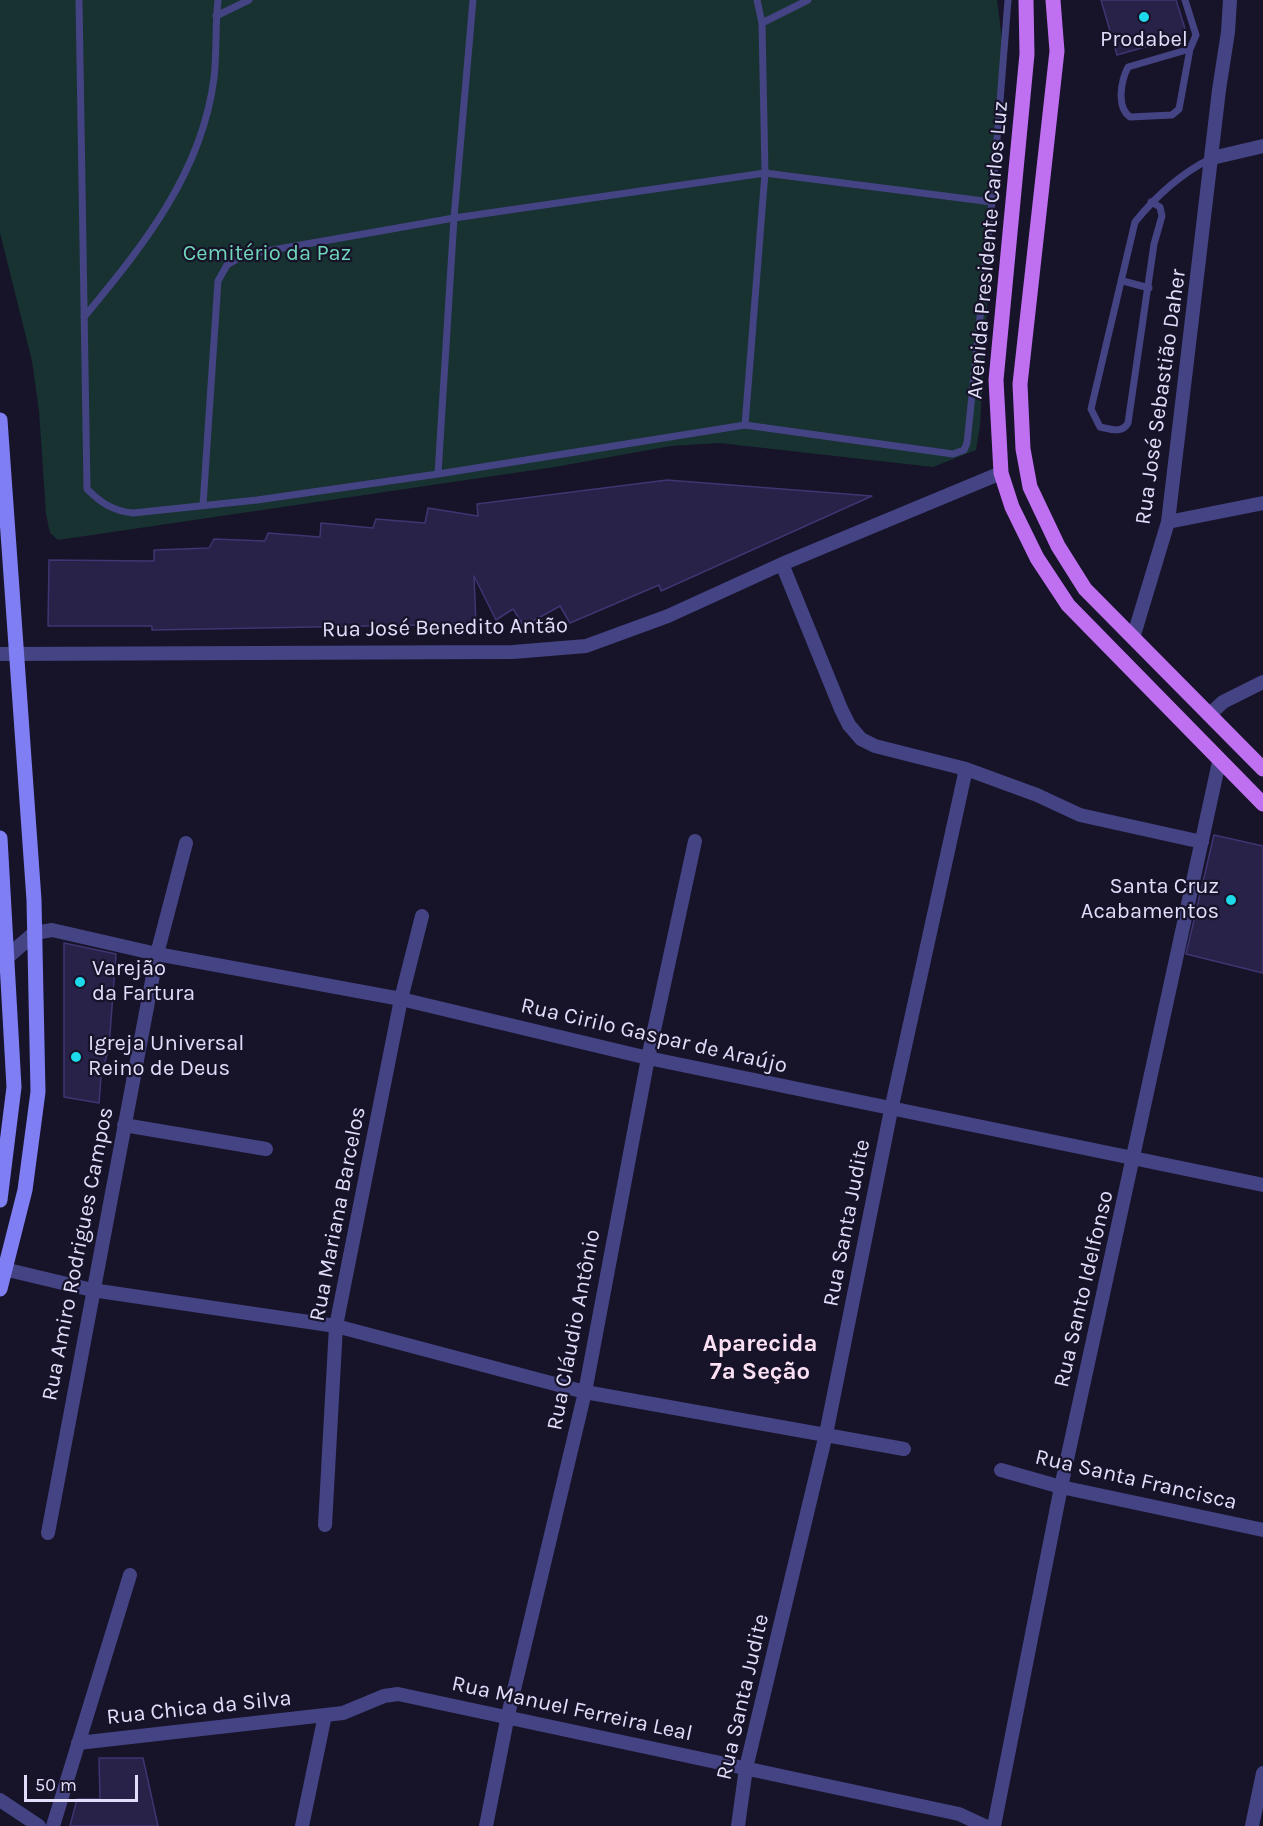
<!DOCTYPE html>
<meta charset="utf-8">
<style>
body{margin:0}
#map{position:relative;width:1263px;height:1826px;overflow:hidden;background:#171329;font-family:Karla,sans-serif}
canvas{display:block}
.scale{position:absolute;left:24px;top:1775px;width:114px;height:27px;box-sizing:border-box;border:3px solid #e1defc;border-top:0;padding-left:8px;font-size:18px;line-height:21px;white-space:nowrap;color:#e1defc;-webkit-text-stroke:4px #171329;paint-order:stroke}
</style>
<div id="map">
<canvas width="1263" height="1826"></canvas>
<div class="scale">50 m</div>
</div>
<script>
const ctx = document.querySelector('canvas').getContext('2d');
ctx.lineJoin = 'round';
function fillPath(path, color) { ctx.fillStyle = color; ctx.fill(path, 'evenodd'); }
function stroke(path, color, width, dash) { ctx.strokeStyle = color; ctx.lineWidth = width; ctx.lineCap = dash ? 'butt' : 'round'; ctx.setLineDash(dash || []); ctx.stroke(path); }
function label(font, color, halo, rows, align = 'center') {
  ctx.font = font + ' Karla,sans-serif'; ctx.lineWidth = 4.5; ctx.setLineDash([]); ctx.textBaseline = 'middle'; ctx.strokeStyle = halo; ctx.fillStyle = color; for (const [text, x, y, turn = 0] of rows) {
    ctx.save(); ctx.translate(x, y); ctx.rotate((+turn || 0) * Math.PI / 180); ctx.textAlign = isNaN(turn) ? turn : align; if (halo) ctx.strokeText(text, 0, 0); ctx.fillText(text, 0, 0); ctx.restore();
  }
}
const green = new Path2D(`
 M0,0H997L1003,46L980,426L976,450L933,467L719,443L671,446L555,467L58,540L50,533L46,514L39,411L32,361L0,233Z`);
const building = new Path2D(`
 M1101,0H1176L1187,35L1117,55Z
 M667,480L872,496L661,591L659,585L570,623L560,606L524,626L513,609L496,620L474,576L476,624L152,630V626H48L49,560L154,561V550L209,548L214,539L265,541L268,533L320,537L321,523L373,528L376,519L425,523L428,508L478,516L477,504Z
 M1214,835L1263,846V973L1186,954Z
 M64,943L116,954L109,1047L101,1077L99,1103L64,1097Z
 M99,1758H143L158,1826H70L77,1799H100Z`);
const service = new Path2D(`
 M79,0L87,489C101,503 113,511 133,513L257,500L438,474L745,425L765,173L762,23L757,0
 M1185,0L1196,35L1190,49L1179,109L1172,115L1130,117C1116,107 1121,81 1128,67L1190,49
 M216,16L249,0
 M762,23L808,0
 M1151,202L1160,207L1162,216L1154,244L1128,423C1122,434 1110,429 1100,427L1091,409L1135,222C1156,196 1180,174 1210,159
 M1123,281L1149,288
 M84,317C143,246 202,173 214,78C217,52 215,26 218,0
 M745,425L953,454L964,450L967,443L992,202L1008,0
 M438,474L454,218L765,173L992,202
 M203,505L218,281L227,265L244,255L454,218L473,0`);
const minor = new Path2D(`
 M1212,158L1263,146
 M1168,522L1263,503
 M782,564L841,709L849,725L861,739L875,746L966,769L1037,795L1080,815L1202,842
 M1133,638L1168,522L1219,90L1228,32L1230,0
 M0,654L513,652L586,646L668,616L782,564L1001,473
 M1209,715L1223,702L1263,682
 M35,933L52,930L157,954L401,999L648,1058L1263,1185
 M124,1125L266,1149
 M0,1268L92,1290L336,1326L585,1392L904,1449
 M1001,1470L1061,1487L1263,1530
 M325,1525L336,1326L401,999L422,916
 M48,1533L157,954L186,843
 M78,1743L343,1713L384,1696L398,1694L959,1814L985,1826
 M0,1800L39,1826
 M53,1826L130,1575
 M302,1826L325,1715
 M486,1826L508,1715L585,1392L648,1058L695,841
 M738,1826L746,1768L826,1434L891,1110L966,769
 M994,1826L1061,1487L1219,762
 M1252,1826L1263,1773`);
const tertiary = new Path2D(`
 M0,963L35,933`);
const secondary = new Path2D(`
 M0,420L34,900L38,1092L25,1190L0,1289
 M0,838L14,1087L0,1200`);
const primary = new Path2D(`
 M1026,0L1027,54L996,380L1001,473L1012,507L1037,558L1068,605L1263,804
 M1053,0L1057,51L1020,384L1023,449L1030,487L1058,546L1085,589L1263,769`);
const markers = [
 [1144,17,6,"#1dd9e9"],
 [1231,900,6,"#1dd9e9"],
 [80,982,6,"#1dd9e9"],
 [76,1057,6,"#1dd9e9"]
];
const poiNames = [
 ["Prodabel",1144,40,"center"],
 ["Santa Cruz",1219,887,"right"],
 ["Acabamentos",1219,912,"right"],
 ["Varejão",92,969],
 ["da Fartura",92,994],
 ["Igreja Universal",88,1044],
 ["Reino de Deus",88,1069]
];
const streetNames = [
 ["Avenida Presidente Carlos Luz",988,250,-85],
 ["Rua José Sebastião Daher",1161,397,-82],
 ["Rua José Benedito Antão",445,628,-1],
 ["Rua Cirilo Gaspar de Araújo",654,1036,13],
 ["Rua Mariana Barcelos",338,1214,-79],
 ["Rua Santa Judite",847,1223,-79],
 ["Rua Amiro Rodrigues Campos",78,1254,-79],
 ["Rua Santo Idelfonso",1084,1289,-77],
 ["Rua Cláudio Antônio",574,1330,-79],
 ["Rua Santa Francisca",1136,1480,13],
 ["Rua Santa Judite",743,1697,-77],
 ["Rua Chica da Silva",199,1708,-6],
 ["Rua Manuel Ferreira Leal",572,1709,12]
];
const parkNames = [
 ["Cemitério da Paz",267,254]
];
const neighbourhoodNames = [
 ["Aparecida",760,1344],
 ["7ª Seção",760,1372]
];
fillPath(green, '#173231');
fillPath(building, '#282148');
stroke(building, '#403572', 1.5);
stroke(service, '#444383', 7);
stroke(minor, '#444383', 14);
stroke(tertiary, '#444383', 15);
stroke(secondary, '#7f7ff3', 15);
stroke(primary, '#be70f1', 15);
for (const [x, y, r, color] of markers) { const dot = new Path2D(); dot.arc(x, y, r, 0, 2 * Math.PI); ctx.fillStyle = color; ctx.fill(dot); stroke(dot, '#171329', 2); }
label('22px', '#e1defc', '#171329', poiNames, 'left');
label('22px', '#e1defc', '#171329', streetNames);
label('22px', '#70d6bb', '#171329', parkNames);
label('bold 24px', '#fce0f3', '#171329', neighbourhoodNames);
</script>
